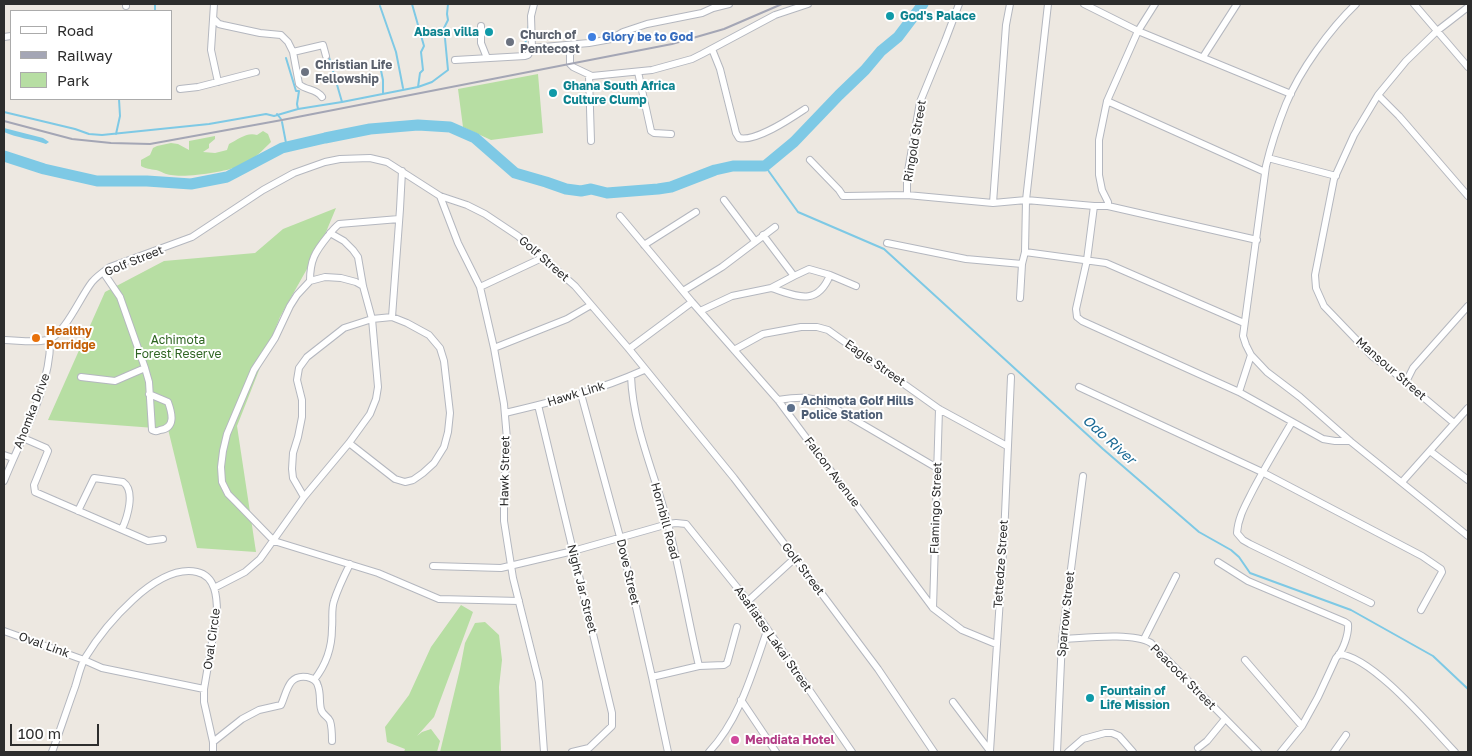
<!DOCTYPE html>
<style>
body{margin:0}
#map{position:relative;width:1472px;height:756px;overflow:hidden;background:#ede8e1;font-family:"Golos Text",sans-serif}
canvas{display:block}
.frame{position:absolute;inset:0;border:5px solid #2d2d2d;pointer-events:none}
.legend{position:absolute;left:10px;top:10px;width:162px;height:90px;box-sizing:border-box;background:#fff;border:1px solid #ababab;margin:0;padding:6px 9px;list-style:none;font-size:15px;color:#2d2d2d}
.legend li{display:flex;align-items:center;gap:10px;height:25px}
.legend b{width:25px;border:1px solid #ababab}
.scale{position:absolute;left:10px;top:724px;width:89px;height:22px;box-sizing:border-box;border:2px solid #2d2d2d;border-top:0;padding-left:6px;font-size:15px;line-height:18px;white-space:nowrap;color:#2d2d2d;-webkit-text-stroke:4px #fff;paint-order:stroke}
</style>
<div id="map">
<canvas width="1472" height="756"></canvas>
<div class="frame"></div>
<ul class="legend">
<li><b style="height:6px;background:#fff"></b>Road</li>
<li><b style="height:6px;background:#a4a6b5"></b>Railway</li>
<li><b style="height:14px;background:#b7dea3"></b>Park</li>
</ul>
<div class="scale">100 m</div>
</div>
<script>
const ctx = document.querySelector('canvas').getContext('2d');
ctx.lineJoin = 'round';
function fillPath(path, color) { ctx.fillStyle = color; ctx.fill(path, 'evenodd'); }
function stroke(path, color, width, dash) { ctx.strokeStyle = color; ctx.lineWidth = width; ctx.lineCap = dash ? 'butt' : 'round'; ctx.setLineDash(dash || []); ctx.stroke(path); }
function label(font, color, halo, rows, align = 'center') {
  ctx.font = font + ' "Golos Text",sans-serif'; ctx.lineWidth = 4; ctx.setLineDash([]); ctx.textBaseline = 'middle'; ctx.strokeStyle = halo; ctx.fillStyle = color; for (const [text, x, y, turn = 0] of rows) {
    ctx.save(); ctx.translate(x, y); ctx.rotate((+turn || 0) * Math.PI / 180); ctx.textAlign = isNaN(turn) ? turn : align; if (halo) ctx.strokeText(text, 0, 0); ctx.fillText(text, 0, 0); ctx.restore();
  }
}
const green = new Path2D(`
 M538,74L543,133L491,140L463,127L458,89Z
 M263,131L268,134L271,142C263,150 254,159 244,164C229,172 186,178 171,175C166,175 161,171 156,170C150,169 146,169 141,166V160L150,155L153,148L157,146L171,143L178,144L189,150V141L215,136V139L209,144V148L203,152L215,153L227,150L229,144C238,140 246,132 257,135Z
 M336,208L321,244L280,317L237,426L256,552L197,548L168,429L48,420L105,292L164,261L255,253L283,229Z
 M461,605L473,612L434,717L417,736L422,732L431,729L440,741L437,752H404L405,749L387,742L385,727L409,695L431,647Z
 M485,622L499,635L502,660L499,687L501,752H440L460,669L465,643L475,623Z`);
const water = new Path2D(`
 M4,128L43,138L49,142L46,144C32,139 17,138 4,132Z`);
const stream = new Path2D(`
 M155,4V11
 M412,4L424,46L421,52L423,70L420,73L418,87
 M380,6L396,52L403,88
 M523,55L529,25
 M329,57L342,102
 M286,58L296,91H299L297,104L298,109
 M379,61L383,80V93
 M4,112L75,129L89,134L102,135L209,124L266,114L274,116L298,109L342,102L418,87L432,82L448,70L444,28L448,20L447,14L448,4
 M277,114L281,119
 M116,134L120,116L119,99
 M282,148L286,143L282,122
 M765,166L798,212L884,249L1103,449L1199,532L1231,550L1239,557L1250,573L1351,610L1433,656L1468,689`);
const river = new Path2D(`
 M4,156L44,169L97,181H147L191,184L227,177L282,148L325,138L370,129L418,125L450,127L475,138L515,173L546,182L566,189L581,191L591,189L607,193L658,189L671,187L715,170L733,166H765L794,142L839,95L865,70L881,51L898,37L923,4`);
const minor = new Path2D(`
 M126,4V6
 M214,4L211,50L218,82
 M1084,4L1138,31L1291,94
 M1155,4L1138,31L1107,101L1099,140V175L1102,190L1108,202V206H1094L1087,260L1076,309L1077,317L1082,321L1239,392L1323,439L1335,441H1350
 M1356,4C1330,29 1300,70 1286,104C1278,124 1271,145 1266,166L1243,336L1246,345L1251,355L1267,372L1300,397L1350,441L1468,536
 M1414,4L1468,67
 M214,19L219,24L223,25L260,33L281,35L288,42L293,52L299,84C306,91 316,88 322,97
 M481,26V43L487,58
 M4,37L11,36
 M576,45L570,54V64L573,67L592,76L652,70L692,59L702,54L775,15L808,4
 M532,48L589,43L611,39L623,32L647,24L702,13L713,8L729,4
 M712,49L720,69L736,133L739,138C756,142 790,119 805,109
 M293,52L323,45L326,56
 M1203,57L1237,4
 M455,60L525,56L528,55L532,48L531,16L534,4
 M638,72L651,131L654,133L671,134
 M589,76L591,141
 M180,89L198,87L256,72
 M1378,95L1399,116L1468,196
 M1107,101L1265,172
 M1268,158L1336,176
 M810,160L839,190L843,196H846L907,195L993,203L1026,200L1094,206
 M907,195V177L920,102L945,41L959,4
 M440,196L458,243L480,287L494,348L504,404L507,439L504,496V521L513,578L539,682L544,752
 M724,200L755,241
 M993,203L1006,25L1010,4
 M1108,206L1257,240
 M620,216L692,302L778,400L933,608L962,630L996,644
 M887,243L966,259L1022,264
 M644,245L696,212
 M1025,252L1106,263L1244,323
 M103,272L120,297L145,368L149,382L152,430C157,432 155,432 160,430C176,428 172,413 168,402L149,394
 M794,276L809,269L830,275
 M310,281C310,260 315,252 328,236C331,232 334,228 339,224L399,219
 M363,286L356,282L341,278L325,277L310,281L297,295L290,306L275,338L254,370L227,434L223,451L221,467L222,482L228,494L235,501L274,541L378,573L439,599L519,601
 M480,287L542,258
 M771,288C797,296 817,307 830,275L856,286
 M683,291L722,267L775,227
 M1020,298L1022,264L1025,252L1026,200L1048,4
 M700,311L732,296L771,288L794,276L763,235
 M392,317L400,209L402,171
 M4,340C17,340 34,343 47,340C65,335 80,297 92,282C97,276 103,272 110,267L192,237L263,190L294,173L325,162L340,159L370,158L387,162L440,196L467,205L485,214L518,236L575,286L629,349L734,478L795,558L878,669L934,752
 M494,348L567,319L591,305
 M629,349L692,302
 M734,350L763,334L801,327H817L828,330L939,409L1007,446
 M631,376C633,428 655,474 668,524C680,571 688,619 699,666
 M81,377L115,381L145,368
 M1406,382L1413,368L1468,306
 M1079,387L1262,472L1422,556L1441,569L1442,572L1421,610
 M1239,392L1251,355
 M581,394L620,537L652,677L668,752
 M778,400C798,397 807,396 826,403L937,468
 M538,405L612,713V726L589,748L572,752
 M505,413C552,402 600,390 644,370
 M1292,422C1279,444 1265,467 1253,490C1246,504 1238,517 1237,533L1243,540L1250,544L1371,603
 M1454,423L1391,370L1372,356L1324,306L1316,288L1315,275L1334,179L1354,135L1378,95L1406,61L1437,31L1468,7
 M23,438L46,448L48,451L34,485L35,492L148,541L163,539
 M1430,451L1468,480
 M4,455L13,458
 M4,481C21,438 52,385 50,338
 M1402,482L1468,408
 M304,497L293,478L292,469L293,453L298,437L302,417V400L297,380L299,368L307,357L344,328L372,319L392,317L407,323L429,335L440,348L444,361L450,413L448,432L444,447L434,463L423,473L413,480L405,482L395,479L349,443
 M78,511L94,478L123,482C136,491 127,518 122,529
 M1218,562L1248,581L1345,622L1348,624C1349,634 1343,651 1336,658L1318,697L1302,726L1281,752
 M433,566L501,568L573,551L668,524L676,523L686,524L748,601L852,752
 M214,588L245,572L260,559L304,497L349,443L370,414L376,399L378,387L372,319L363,286L358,257L353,250L344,241L330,233
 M748,601L795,558
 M933,608L939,409
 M4,631L84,660L102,668L204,689
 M1062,639C1084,638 1133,632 1151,643L1258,752
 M1144,639L1176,576
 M1339,654C1373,657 1431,727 1455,752
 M1245,660L1302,726
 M652,677L699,666L724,665L727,663L728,660L737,627
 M314,680C326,665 332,648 332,628C333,619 331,610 334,601C338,588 344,576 350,564
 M741,700L776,752
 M953,702L990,751
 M213,742L242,719L259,710L281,705C287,692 288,674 307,677C312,678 317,681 318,686C321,694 319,702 321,709C322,715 328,716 330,721C332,727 332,735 332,741
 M1198,748L1207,741L1225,719
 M990,751L1004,537L1011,377
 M52,752C60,731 67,709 75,687C78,678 80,667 85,658C104,627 156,563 197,572C216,576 217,598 217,613L204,689V702L213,742V752
 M709,752C740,719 752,673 767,631
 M1057,752L1062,639L1083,476
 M1068,752L1083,739L1105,733H1112L1119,736L1133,752
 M1334,752L1346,735`);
const rail = new Path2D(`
 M4,121L72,139L111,143L150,144L282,120L672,44L724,29L782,4`);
const markers = [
 [890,16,5,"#0f9aa8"],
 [489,32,5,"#0f9aa8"],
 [592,37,5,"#3f7fe0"],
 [510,42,5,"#6b7280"],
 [305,72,5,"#6b7280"],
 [553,93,5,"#0f9aa8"],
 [36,338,5,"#e8710a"],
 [791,408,5,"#5c6f8a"],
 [1090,698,5,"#0f9aa8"],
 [735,740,5,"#d1479c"]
];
const cultureNames = [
 ["God's Palace",900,16],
 ["Abasa villa",479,32,"right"],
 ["Ghana South Africa",563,86],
 ["Culture Clump",563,100],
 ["Fountain of",1100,691],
 ["Life Mission",1100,705]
];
const worshipNames = [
 ["Church of",520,35],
 ["Pentecost",520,49],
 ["Christian Life",315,65],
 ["Fellowship",315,79]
];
const shopNames = [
 ["Glory be to God",602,37]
];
const streetNames = [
 ["Ringold Street",915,141,-80],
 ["Golf Street",544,259,41],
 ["Golf Street",134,261,-22],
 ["Eagle Street",875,363,35],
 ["Mansour Street",1391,369,41],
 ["Hawk Link",576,394,-17],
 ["Ahomka Drive",32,411,-69],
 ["Hawk Street",505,471,-89],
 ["Falcon Avenue",832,472,53],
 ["Flamingo Street",936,508,-88],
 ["Hornbill Road",665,521,75],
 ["Tettedze Street",1001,564,-86],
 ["Golf Street",803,569,53],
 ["Dove Street",628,572,77],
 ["Night Jar Street",582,589,76],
 ["Sparrow Street",1066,614,-84],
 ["Oval Circle",212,639,-82],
 ["Asafiatse Lakai Street",773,639,55],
 ["Oval Link",44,645,20],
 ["Peacock Street",1183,677,45]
];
const foodNames = [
 ["Healthy",46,331],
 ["Porridge",46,345]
];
const parkNames = [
 ["Achimota",178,340],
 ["Forest Reserve",178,354]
];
const serviceNames = [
 ["Achimota Golf Hills",801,401],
 ["Police Station",801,415]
];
const hotelNames = [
 ["Mendiata Hotel",745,740]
];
const waterNames = [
 ["Odo River",1109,440,42]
];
fillPath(green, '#b7dea3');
fillPath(water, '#7ec9e5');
stroke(stream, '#7ec9e5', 2);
stroke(river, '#7ec9e5', 11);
stroke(minor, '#b4b7bf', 8);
stroke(minor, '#fff', 6);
stroke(rail, '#a4a6b5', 2);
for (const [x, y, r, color] of markers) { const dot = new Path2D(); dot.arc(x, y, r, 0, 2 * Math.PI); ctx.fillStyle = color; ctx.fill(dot); stroke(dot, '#fff', 2); }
label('bold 12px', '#0d838f', '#fff', cultureNames, 'left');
label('bold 12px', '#5b616d', '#fff', worshipNames, 'left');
label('bold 12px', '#366cbe', '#fff', shopNames, 'left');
label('12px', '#2d2d2d', '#fff', streetNames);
label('bold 12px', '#c56008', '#fff', foodNames, 'left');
label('12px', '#2f6522', '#fff', parkNames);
label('bold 12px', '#4e5e75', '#fff', serviceNames, 'left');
label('bold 12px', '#b23c85', '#fff', hotelNames, 'left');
label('italic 14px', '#1a6994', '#fff', waterNames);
</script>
